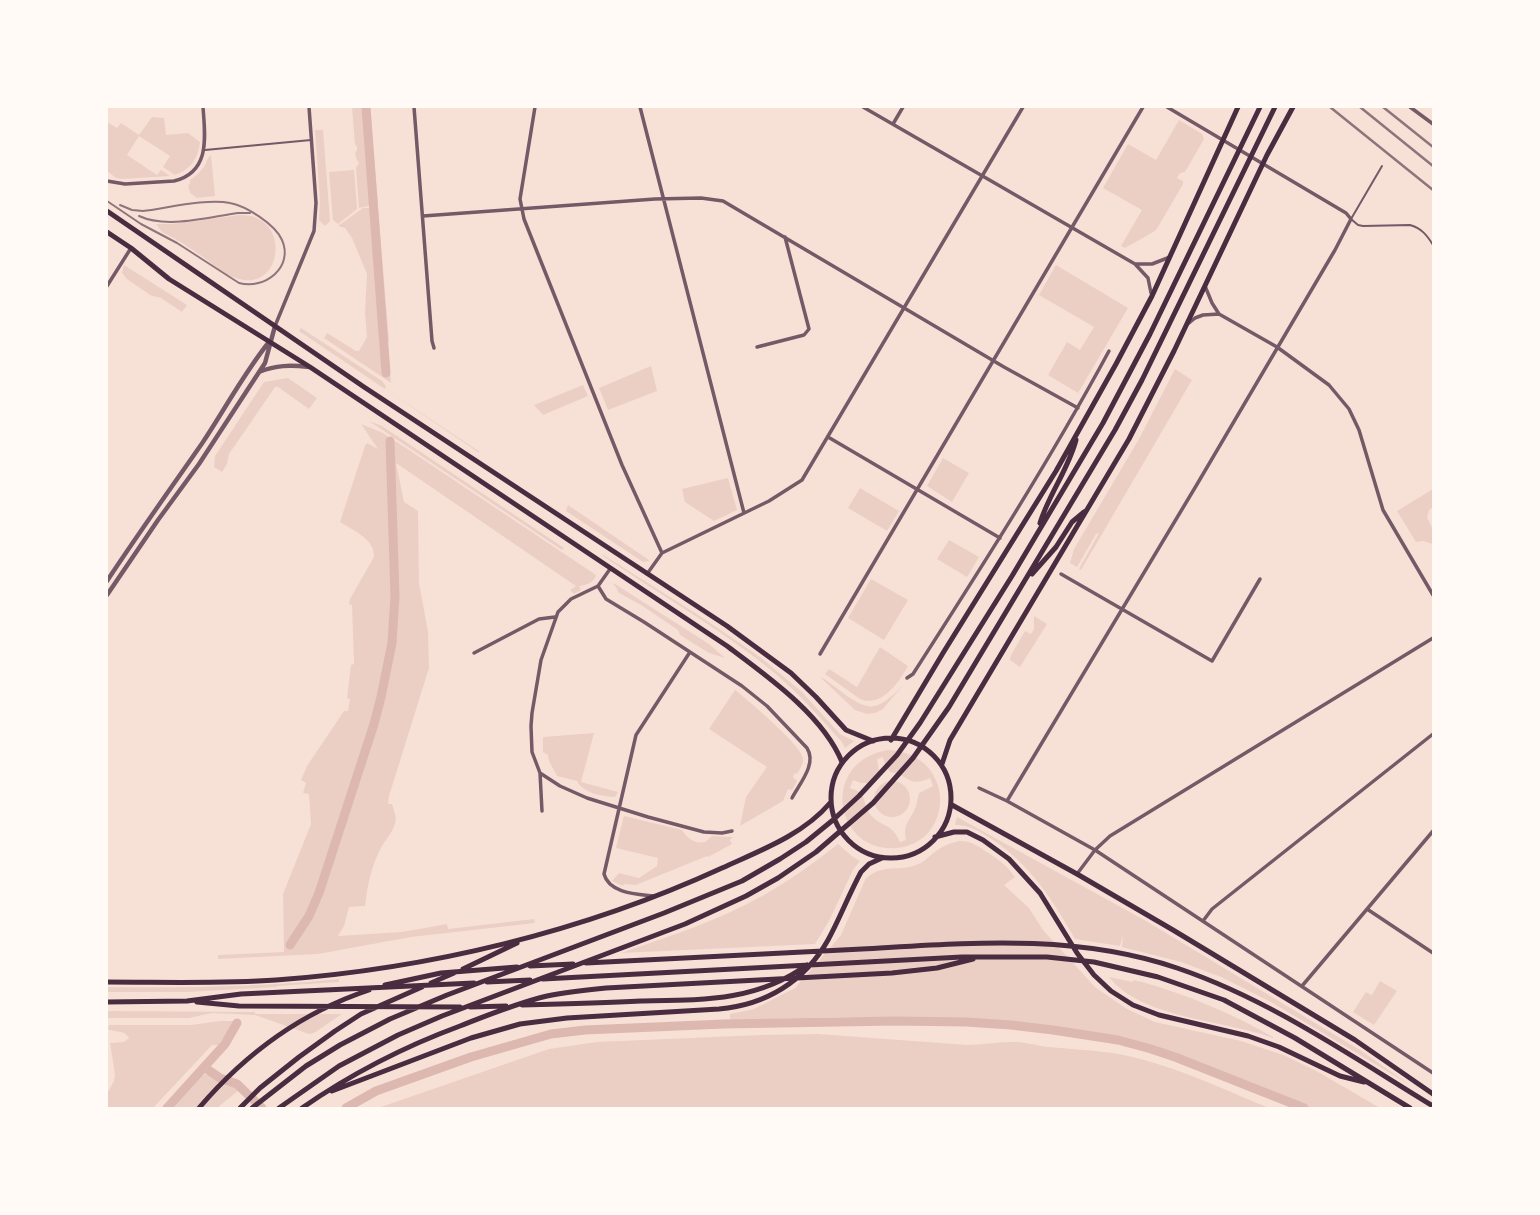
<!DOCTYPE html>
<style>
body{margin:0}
#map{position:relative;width:1540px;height:1215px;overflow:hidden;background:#f7e1d7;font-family:Spectral,serif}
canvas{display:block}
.frame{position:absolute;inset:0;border:108px solid #fffaf5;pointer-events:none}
</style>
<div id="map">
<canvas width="1540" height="1215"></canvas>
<div class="frame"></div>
</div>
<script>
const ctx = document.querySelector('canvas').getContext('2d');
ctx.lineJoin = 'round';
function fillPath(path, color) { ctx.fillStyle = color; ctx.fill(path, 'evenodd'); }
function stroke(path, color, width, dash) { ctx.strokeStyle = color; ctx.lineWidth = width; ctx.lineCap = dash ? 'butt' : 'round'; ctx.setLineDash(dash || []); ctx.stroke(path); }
const green = new Path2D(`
 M352,107H370L378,204L359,208L356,168L359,163L356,158L355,152L357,151V147L355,144Z
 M152,117L164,118L166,135L188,133L200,142C198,159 191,169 175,175L163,167L170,156L139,136L127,155L157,175L161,170L170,176L122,179L116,178L107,171V122L117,128L121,123L139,135Z
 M1179,120L1202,134L1204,139L1185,172L1180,173L1177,178L1183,181V184L1158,227L1155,231L1125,248L1121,246L1142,210L1103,188L1128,144L1156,160Z
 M315,130H323L330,221L325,226L319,220L320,201Z
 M211,155L215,196L197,198L190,193L188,185L190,184V180C196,176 200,172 204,167C207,162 207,158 211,155Z
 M354,170L357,209L338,224L333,220L329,172Z
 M378,207L389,341L387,342L391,383L324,338L327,333L356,351H359L367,337L365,313L367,274L352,238L345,228L338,226L363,208Z
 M240,215C293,214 283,295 236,278C223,274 211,262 200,255C192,250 185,244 177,240C173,237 166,235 162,232C161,231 157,225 156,224H172Z
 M124,265L187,305L182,312L161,298L150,295L127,279L122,273Z
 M1056,265L1128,308L1078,393L1048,375L1067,342L1080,350L1094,327L1039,295Z
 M301,328L382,381L386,386L385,389L480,452H478L299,331Z
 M651,366L657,391L608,410L599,388Z
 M1175,369L1192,380L1081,570L1079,569L1099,533L1096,534L1077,567L1070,563L1074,549L1139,439Z
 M288,378L317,398L309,409L278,387H275L229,454L227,464L222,472L214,467L215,456L264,382Z
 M583,385L588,396L543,415L534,405Z
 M369,421L382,426L564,548L562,550Z
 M361,424L381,432L406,448L596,575C595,582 585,586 579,586L581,590L574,594L570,590L576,586L396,463L404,502L418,511L419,583L428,632L429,668L389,796L388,804H392C394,811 398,819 394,826C392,833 386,839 382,846C371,867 368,882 365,906L349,907L344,926L338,936L402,932L447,924L448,929L534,919L535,923L411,937L318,954L218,959V955L284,952L283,894L311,824L309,794L303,793L306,783L301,780L307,766L344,711H348L350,699L347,698L351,665L354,664L352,605L349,604L350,599L374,557C375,539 354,531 340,522L365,446L367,443L378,449Z
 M943,458L969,473L952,502L927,486Z
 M728,478L737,510L735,511L714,521L685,502L682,489Z
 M860,488L899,511L887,531L848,508Z
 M1433,489V507L1429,510L1427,517L1433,530V544L1423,541L1416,542L1397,511Z
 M568,505L649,560V561L643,562L566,511Z
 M949,540L979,557L967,577L937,559Z
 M602,554L703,618L760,657L802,692L840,734L854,741L845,748L842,742C819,717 798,692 771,670C719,628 659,594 603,556Z
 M871,579L908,600L884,640L848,618Z
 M612,583L615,584L709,644L725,658L709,653L680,635L678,630L641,605L619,593L616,587Z
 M1034,616L1047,624L1020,667L1010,660L1011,655L1025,631L1031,634L1034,629Z
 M880,647L908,666C899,682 882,708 860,699L825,674L829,669L857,687Z
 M820,677C836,684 860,713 878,705C888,701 898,690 903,685L883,709L875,713L867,714L855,710Z
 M735,690C748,700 801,745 803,758C804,763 800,769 797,774L795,773L793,777L797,781L792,790L788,789L783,801L740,826L746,797L767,767L709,729Z
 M594,733L581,782L618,792L615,797C601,796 583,793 577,781L557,776L549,761L548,755L543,752V737Z
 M888,750C956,753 956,842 897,848C835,854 818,762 888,750ZM883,757L885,765L890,772C909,775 909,788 930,778L933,786L919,793C917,799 917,806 914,811C908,823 903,825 906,840L900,842C891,821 881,828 870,814C861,801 869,794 850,788L853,780L861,783H869L879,771L877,759Z
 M874 799a18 18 0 1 1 36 0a18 18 0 1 1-36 0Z
 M624,816L682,830C688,839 694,844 705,842L712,836L733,837L730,840L732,844L708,857L707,856L636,885L624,884L623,886L612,881L619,873L639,878L657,866L658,858L616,848Z
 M957,817L1146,921L1360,1050L1410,1085L1271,1002L1221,977L1181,962L1122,947L1123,935L1120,946L1075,939C1053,900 1029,863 990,838C979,831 969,825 955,825Z
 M959,841C973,841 979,847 990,854C1003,863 1005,864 1015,877L1004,885L1029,908L1043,930L1095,987L1127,1009L1155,1022L1241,1041L1286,1056L1320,1073L1380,1108H1310L1196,1063L1137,1042L1046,1025L1013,1021L928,1018L845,1017L730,1020V1014L754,1009L795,988L841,935L865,880C880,863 897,872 916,865C925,862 931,854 939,849C945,845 952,843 959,841Z
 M838,844L853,857L860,861L853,870L829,921L815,944L621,953C668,937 717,921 762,896C789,881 814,863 838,844Z
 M1109,977L1133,982V980L1142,982C1188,995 1231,1013 1273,1037V1038C1225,1020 1142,1019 1109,977Z
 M339,979V982L277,986V987L187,992H107V987C184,988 261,987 339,979Z
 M1380,981L1397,991L1374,1025L1353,1012L1366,992L1372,995Z
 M107,1011L255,1012V1014H342L314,1033L309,1034L255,1015L212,1013L189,1018H107Z
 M220,1021H234L229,1032L218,1045H212L153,1108H107V1094L114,1081L115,1075L110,1043L124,1042L129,1038C124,1029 115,1033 108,1029L109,1025H191Z
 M818,1034L968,1045C982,1045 996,1042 1011,1042C1023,1041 1036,1046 1048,1047C1069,1049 1091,1050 1112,1053C1167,1062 1218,1087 1269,1108H378L549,1049L597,1042L760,1035Z
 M201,1074C213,1074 230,1082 239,1090L217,1108H173Z`);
const canal = new Path2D(`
 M366,107L386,373
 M290,945L309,916L319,893L374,724L381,697L392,643L395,596L390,441
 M204,1067L220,1078L237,1084L262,1108
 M167,1108L225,1044L237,1023
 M346,1108L376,1091L471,1057L551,1034L585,1030L724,1024L895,1021L966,1022L1011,1025L1053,1030L1118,1040L1151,1049L1175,1057L1304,1108`);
const service = new Path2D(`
 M205,150L311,140
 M1382,166L1351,219L1358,225L1363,226L1410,225C1421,228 1427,235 1433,245`);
const minor = new Path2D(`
 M414,107L432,341L434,348
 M535,107L520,199L524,219L622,465L662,553
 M640,107L744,513
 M863,107L1135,264L1148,278L1151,293
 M1410,107L1433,124
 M893,124L903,107
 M107,181L125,184L174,181C211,172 205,136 203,107
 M423,216L655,199L701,198L723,201L1004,367L1078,408
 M1135,264H1152L1170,257
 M107,286L131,248
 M1205,286L1212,303L1219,314
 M1189,323L1195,318L1203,315L1219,314L1277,347L1329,385L1349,409L1359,430L1383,510L1433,595
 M275,326L314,231L316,203L309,107
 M757,347L804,335L809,329L785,237
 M828,437L1000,538
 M647,574L662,553L769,501L802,480L1023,107
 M1061,574L1212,661L1260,579
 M598,586L606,599L644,622L742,686L767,706L807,748C817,764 800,783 792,798
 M474,653L539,619L555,617
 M820,654L1143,107
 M907,678L913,674C981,568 1049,462 1109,351
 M540,773L560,786L587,798L648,817L704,832L722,833L732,831
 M979,788L1007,801L1095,850L1433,1073
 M1007,801L1196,486L1335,250L1351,219L1346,213L1167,107
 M542,811L540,773L532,752L531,726L532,713L541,660L558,612L571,599L598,586L610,569
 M1077,874L1095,850L1110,836L1433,638
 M653,896C636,894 609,893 604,874L636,735L690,652
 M1367,909L1433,953
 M1203,921L1212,909L1433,734
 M1302,986L1433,831`);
const tertiary = new Path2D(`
 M259,372C276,365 290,365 309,367
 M107,581C138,534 171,488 203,442C225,409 244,373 269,342
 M107,595L158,520L199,464L265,363L275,326`);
const secondary = new Path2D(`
 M107,211L364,387L727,626L791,673L816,697L846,730L873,741
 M107,232L131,248L169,279L310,367L727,646C767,676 823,715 842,762`);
const primary = new Path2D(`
 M1040,523C1049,494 1068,470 1076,440
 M1032,574L1056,547L1072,522L1084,512
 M831 798a60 60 0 1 1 120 0a60 60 0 1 1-120 0Z
 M891,740L943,653L1056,471L1116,364L1152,296L1238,107
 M942,764L950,740L1129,439L1174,351L1267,155L1293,107
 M952,805L1077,874L1173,930L1355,1040L1433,1094
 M935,837L954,832H967L983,840L1009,859L1040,893L1077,953L1094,975L1111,991L1133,1005L1159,1015L1248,1036L1279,1047L1340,1076L1364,1082
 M586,963C678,958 770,954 862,949C968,943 1074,933 1177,968C1269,999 1351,1056 1433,1106
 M530,966L573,964
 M463,969L517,943
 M543,979L962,957H1047L1094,962L1158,977L1224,1000L1295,1038L1410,1108
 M107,982C163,982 220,984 276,980C428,969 583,932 722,868C759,851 803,835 830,803
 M487,982L530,980
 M431,983L454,973
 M385,985L441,973L517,967
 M107,1002L187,1001L241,994L474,983
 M197,1002L239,1006L460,1007
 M522,1005C562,1004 602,1003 641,1001C700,1000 756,1002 807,965
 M470,1007L506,1006
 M332,1091L471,1038L520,1024L567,1018L719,1009C766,1005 805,981 828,940C840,918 849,894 861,872L869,864L882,858
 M199,1108C245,1054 300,1013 369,990
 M240,1108L260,1088L299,1057L335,1031L361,1014L422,987
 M252,1108L306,1066L340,1045L390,1019L447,995L664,913L742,881L780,859L806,842L833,820L859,796L897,755L920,723L1012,576L1103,423L1150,334L1260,107
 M279,1108L339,1066L398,1035L442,1016L685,924L746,896L778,878L816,852L873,803L913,758L949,707L1115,430L1142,380L1275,107
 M302,1108C351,1074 403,1047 460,1026C488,1015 517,1003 547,996C566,992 586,990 606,988L892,973L937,968L973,959`);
const tram = new Path2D(`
 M107,201L141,224L177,243L239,283C265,290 294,267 282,240C275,224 246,206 230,203C208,198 167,208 143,211L132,210L120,205
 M139,216C167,229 208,217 238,213H250`);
const rail = new Path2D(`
 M1330,107L1433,190
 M1360,107L1433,166
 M1383,107L1433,147`);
fillPath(green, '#ebcfc5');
stroke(canal, '#dcb8b0', 9);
stroke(service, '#755966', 2);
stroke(minor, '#755966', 3.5);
stroke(tertiary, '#755966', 4.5);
stroke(secondary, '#4a2c40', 5);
stroke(primary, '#4a2c40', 5);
stroke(tram, '#8f747c', 2);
stroke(rail, '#8f747c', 2.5);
</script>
